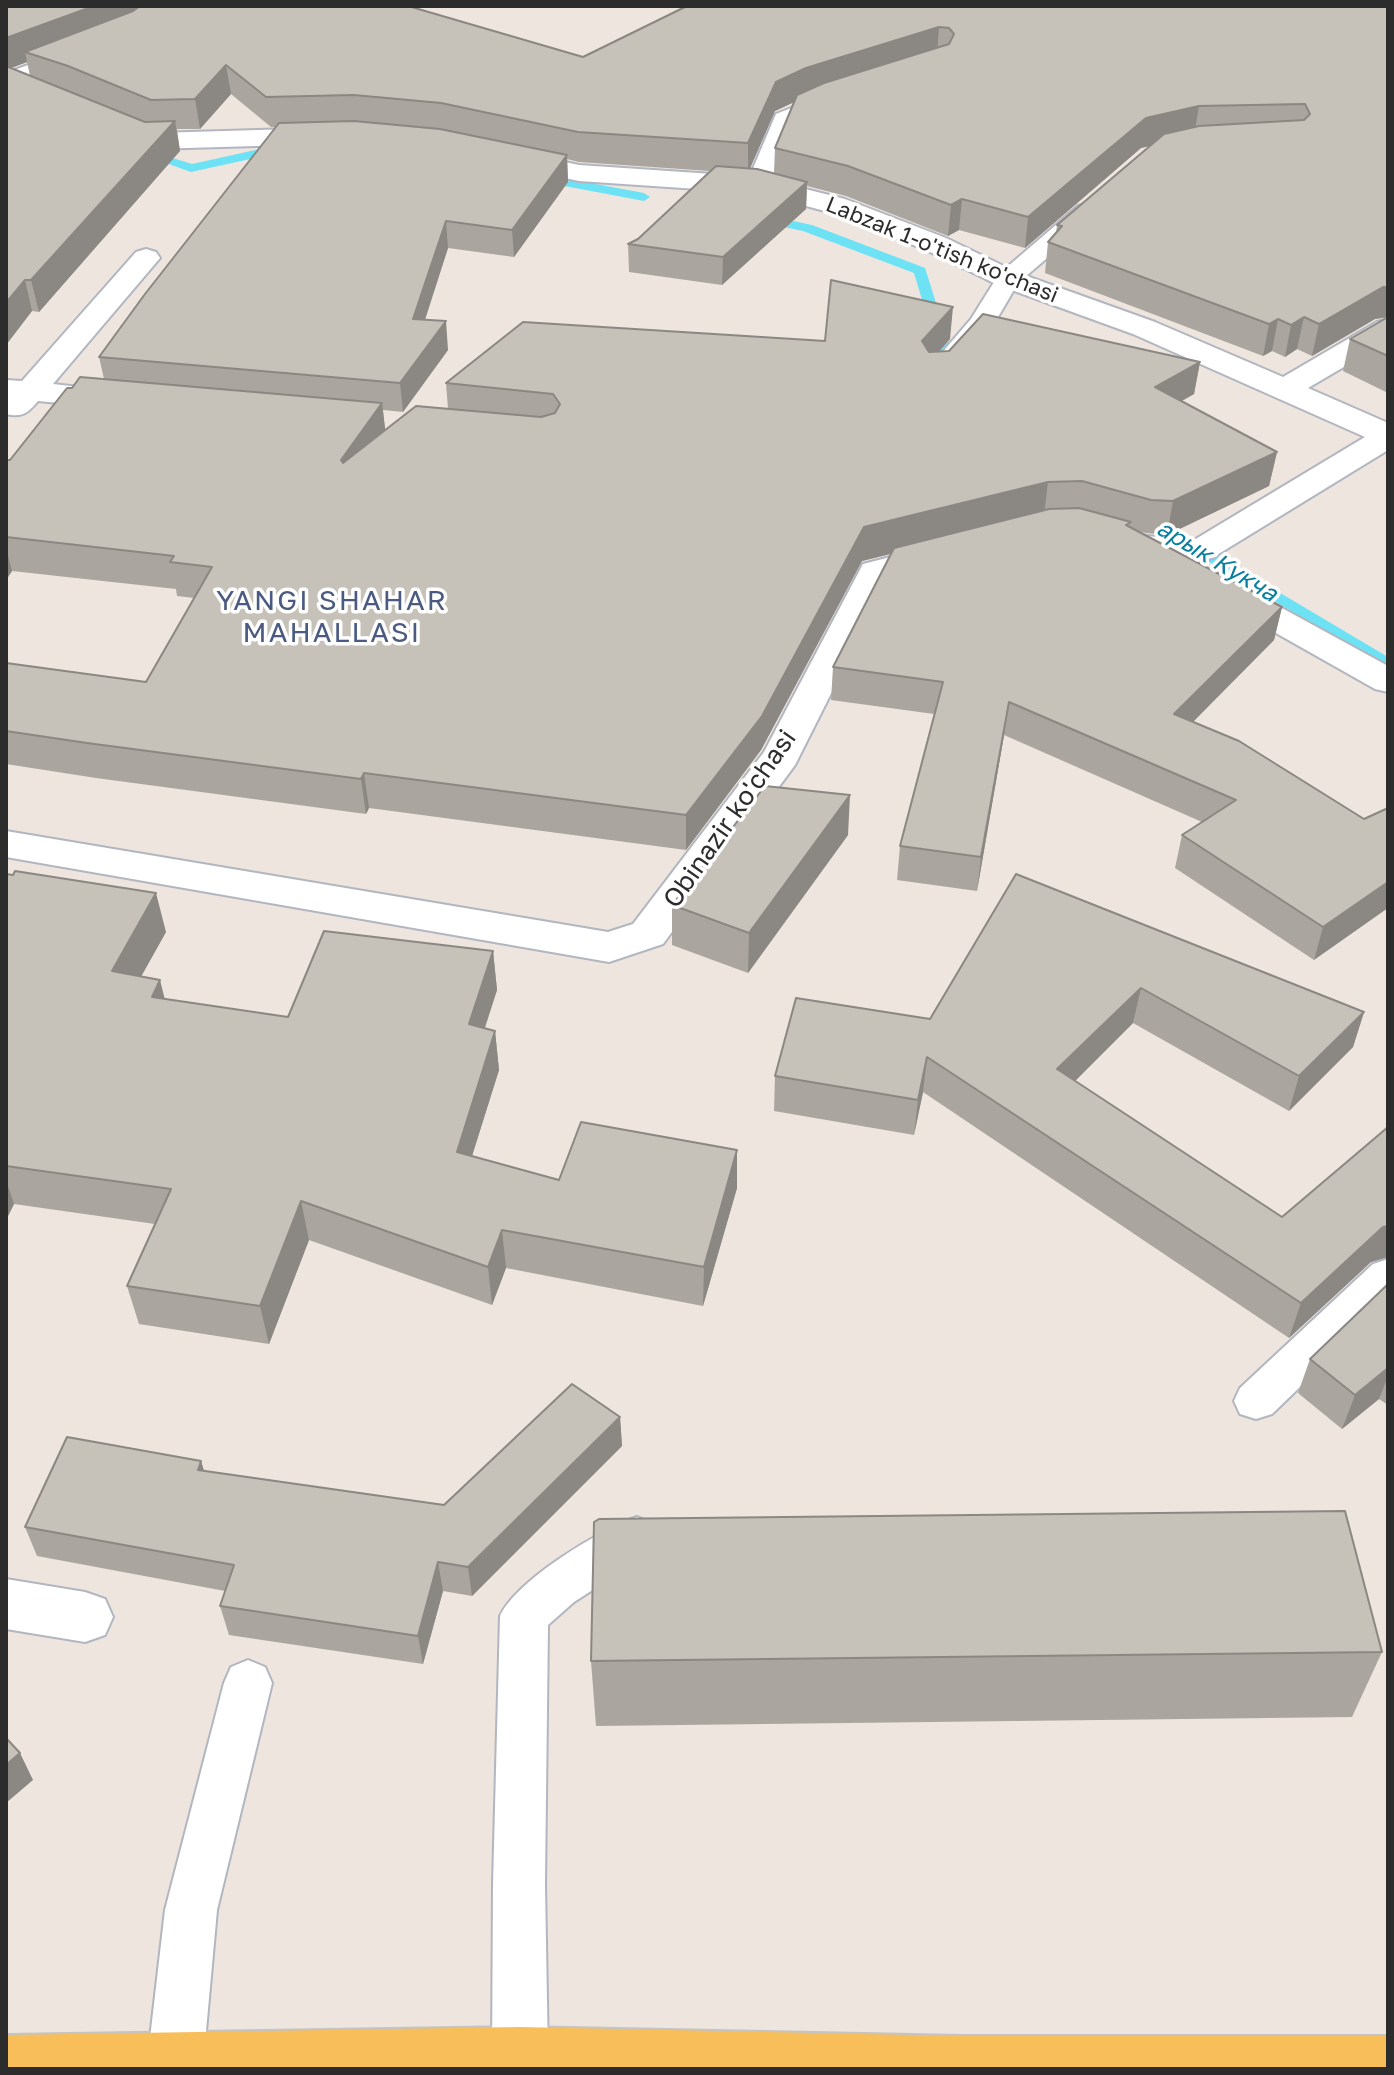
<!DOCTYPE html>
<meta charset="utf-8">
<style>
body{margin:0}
#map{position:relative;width:1394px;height:2075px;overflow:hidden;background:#eee5de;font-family:"Golos Text",sans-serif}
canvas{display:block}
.frame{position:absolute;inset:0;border:8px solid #2c2c2c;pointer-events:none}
</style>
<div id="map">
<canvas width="1394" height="2075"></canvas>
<div class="frame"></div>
</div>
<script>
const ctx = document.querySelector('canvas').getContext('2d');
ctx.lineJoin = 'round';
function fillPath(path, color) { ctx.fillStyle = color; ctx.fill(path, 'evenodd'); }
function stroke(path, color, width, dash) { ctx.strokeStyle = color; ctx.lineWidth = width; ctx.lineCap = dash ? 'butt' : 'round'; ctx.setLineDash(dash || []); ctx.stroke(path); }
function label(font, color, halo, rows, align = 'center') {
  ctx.font = font + ' "Golos Text",sans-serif'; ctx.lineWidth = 7; ctx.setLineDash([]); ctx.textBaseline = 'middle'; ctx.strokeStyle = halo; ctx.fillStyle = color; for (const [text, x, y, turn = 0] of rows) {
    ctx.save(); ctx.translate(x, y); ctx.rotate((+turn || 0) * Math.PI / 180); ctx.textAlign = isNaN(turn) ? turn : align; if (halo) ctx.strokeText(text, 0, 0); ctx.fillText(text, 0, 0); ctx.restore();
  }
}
const stream = new Path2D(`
 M278,145L284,149L282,152L191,172L141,154L147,150L192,164Z
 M542,174L644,193L650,197L644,201L538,181L536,178Z
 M765,215L812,225L925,268L952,353L950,356L935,373L930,374L923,370L938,353L914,273L803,231L760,222V216Z
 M1149,515L1388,657V669L1144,523V517Z`);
const service = new Path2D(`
 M78,47L86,48L89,53L86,58L6,88V73Z
 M834,91L842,93L845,98L842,103L794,123L770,185L766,190H750L746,185L776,114Z
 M1087,204L1096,206L1099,211L1096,216L1018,283L991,329L962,361H944L940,355L971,319L999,274L1078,206Z
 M1388,1259V1302L1272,1414L1256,1419L1240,1414L1234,1401L1240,1388L1373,1264Z
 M637,1517L653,1523L660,1537L653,1551L574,1602L548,1625L545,1884L548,2059L543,2069H497L492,2059L493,1884L500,1616C517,1580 599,1530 637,1517Z
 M248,1660L265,1667L272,1683L217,1910L203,2064L201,2069H149L147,2064L165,1910L224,1683L231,1667Z`);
const minor = new Path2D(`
 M122,120L156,133L326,128L335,130L339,136L335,142L326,144L152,149L113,134L109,128L113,122Z
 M509,150L579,165L758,177L845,199L946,238L1018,273L1155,322L1283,377L1377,322L1388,319V341L1308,388L1388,423V450L1212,558C1188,564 1110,558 1096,537L1101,530L1113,527L1146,536L1194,540L1365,437L1133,334L998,285L926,250L825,211L757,193L579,181L500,164L496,158L500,152Z
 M146,249L156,252L160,258L53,384L133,393L138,400L133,407L122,409L38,401C28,413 22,418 6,414V380L22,381L136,252Z
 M941,544L953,547L958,554L953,561L889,578L795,765L663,944L609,962L6,857V831L608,932L633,924L764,752L863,564Z
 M1226,580L1238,584L1388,666V692L1375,689L1214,598L1208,591L1214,584Z
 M6,1579L85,1592L105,1599L113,1617L105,1635L85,1642L6,1629Z`);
const primary = new Path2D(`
 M520,2027L961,2036H1388V2069H6V2035Z`);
const wall = new Path2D(`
 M6,6L583,57L687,6H1388V393L1343,371L1350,339L1388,317L1375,319L1312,356L1297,349L1285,357L1272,351L1263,356L1045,273L1048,242L1056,233L1057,225L1149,146L1141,148L1025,248L959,230L948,236L846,196L807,186L806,209L722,285L629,272L628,244L638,239L710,171L579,162L567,159L568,182L514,257L448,248L425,320L448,350L403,412L383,410L385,430L448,409L446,383L825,341L950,339L939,351L1200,362L1194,394L1182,401L1277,452L1269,486L1167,535L1146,533L1138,531L1282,607L1274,640L1193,722L1364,819L1314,960L1175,868L1182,835L1202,822L1004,735L977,891L897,880L900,846L934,714L831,700L833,667L891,554L862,561L761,750L686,850L369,808L366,814L96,778L6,764V663L146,682L194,598L177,596L176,589L12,571L6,580V460H10L72,388L104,379L99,357L276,127H271L231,94L200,129H177L180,151L39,312L32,311L6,345ZM27,62L30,76L10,68ZM794,102L775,148L774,173L750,168L775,111Z
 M848,835L748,973L672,945V905Z
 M6,874L166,932L141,977L165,999L288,1017L493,951L497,990L485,1028L495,1031L499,1070L472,1156L559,1180L737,1188L703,1306L506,1268L492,1305L309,1240L269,1344L139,1324L127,1286L155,1224L14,1204L6,1220Z
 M1016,874L1364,1012L1353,1047L1289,1111L1133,1023L1075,1081L1282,1217L1388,1127V1257L1371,1262L1289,1338L923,1092L914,1135L774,1111L775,1076L930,1019Z
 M1388,1284V1405L1379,1399L1342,1429L1298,1393L1310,1359Z
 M620,1417L622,1446L472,1596L443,1591L423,1664L229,1635L220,1606L225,1591L37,1556L25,1527L201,1461L204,1471L444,1505Z
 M1382,1652L1352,1717L596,1726L591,1661Z`);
const shadedWall = new Path2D(`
 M94,6H153L25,52L27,62L6,70V38Z
 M939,27L937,56L805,97L775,111L748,173V143L776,82L806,68Z
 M226,65L231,94L200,129L195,99Z
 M1199,106L1194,136L1141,148L1025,248L1028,217L1146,118Z
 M175,121L180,151L39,312L31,280Z
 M567,155L568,182L514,257L512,230Z
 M807,182L806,209L722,285L723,257Z
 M962,199L959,230L948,236L951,205Z
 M446,221L448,248L416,347L413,319Z
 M25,280L32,311L6,345V303Z
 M1383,287H1388V317L1375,319L1312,356L1319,324Z
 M953,307L950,339L920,373L922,341Z
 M1304,317L1297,349L1285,357L1291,325Z
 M1278,319L1272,351L1263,356L1269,324Z
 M446,321L448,350L403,412L400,383Z
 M1200,362L1194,394L1149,419L1155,387Z
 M382,403L386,436L345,494L341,460Z
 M1277,452L1269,486L1167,535L1173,501Z
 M1048,482L1044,515L862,561L761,750L686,850V815L864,527Z
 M6,548L12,571L6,580Z
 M1282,607L1274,640L1168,747L1174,714Z
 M1009,702L1004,735L977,891L981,857Z
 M364,773L369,808L366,814L361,779Z
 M850,795L848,835L748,973L749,933Z
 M1388,882V908L1314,960L1323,927Z
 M156,893L166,932L122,1010L112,971Z
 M493,951L497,990L473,1063L469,1024Z
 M160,980L170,1020L152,997Z
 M1141,988L1133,1023L1051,1105L1057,1069Z
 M1364,1012L1353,1047L1289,1111L1299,1076Z
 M495,1031L499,1070L461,1191L457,1152Z
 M927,1057L923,1092L914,1135L918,1100Z
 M737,1150V1188L703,1306L704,1267Z
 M6,1180L14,1204L6,1220Z
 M301,1201L309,1240L269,1344L260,1306Z
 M1388,1226V1257L1371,1262L1289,1338L1301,1303L1383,1227Z
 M502,1230L506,1268L492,1305L488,1267Z
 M1388,1368V1376L1379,1399L1342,1429L1355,1395Z
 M620,1417L622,1446L472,1596L468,1567Z
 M201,1461L210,1491L198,1470Z
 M438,1562L443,1591L423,1664L418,1636Z
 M20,1753L33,1780L6,1803V1765Z`);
const building = new Path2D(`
 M6,6H94L6,38Z
 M140,6H408L583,57L687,6H1388V287H1383L1319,324L1304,317L1291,325L1278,319L1269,324L1048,242L1062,226L1057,225L1164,134L1199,126L1304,120L1310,114L1305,104L1199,106L1146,118L1028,217L962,199L951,205L848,166L775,148L797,95L824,83L949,44L954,34L949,28L939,27L806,68L776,82L748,143L578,132L441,103L354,95L266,97L226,65L195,99L151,100L68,66L25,52L133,11Z
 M6,66L145,122L175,121L31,280H25L6,303Z
 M354,121L440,129L567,155L512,230L446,221L413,319L446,321L400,383L99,357L145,294L279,123Z
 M716,166L757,169L807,182L723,257L628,244L638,239Z
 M831,280L953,307L922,341L929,352L949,351L983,314L1200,362L1155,387L1277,452L1173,501L1151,500L1082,481L1048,482L864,527L762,716L686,815L364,773L361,779L87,743L6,731V663L146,682L212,567L170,562L174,556L6,537V460H10L67,388H72L80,377L382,403L341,460L343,463L416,406L541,417L555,413L560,404L553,394L446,383L523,322L825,341Z
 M1388,317V356L1350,339Z
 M1079,508L1131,522L1126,525L1282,607L1174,714L1239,741L1364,819L1388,808V882L1323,927L1182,835L1236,800L1009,702L981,857L900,846L943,682L833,667L894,548L1049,509Z
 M765,786L850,795L749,933L672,905Z
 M15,871L156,893L112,971L160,980L152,997L288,1017L324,931L493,951L469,1024L495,1031L457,1152L559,1180L581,1122L737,1150L704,1267L502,1230L488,1267L301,1201L260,1306L127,1286L171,1189L6,1166V874L13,875Z
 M1016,874L1364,1012L1299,1076L1141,988L1057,1069L1282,1217L1388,1127V1226L1383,1227L1301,1303L927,1057L918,1100L775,1076L796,998L930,1019Z
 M1388,1284V1368L1355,1395L1310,1359Z
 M572,1384L620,1417L468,1567L438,1562L418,1636L220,1606L234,1565L25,1527L67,1437L201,1461L198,1470L444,1505Z
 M1345,1511L1382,1652L591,1661L594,1522L599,1519Z
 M6,1738L20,1753L6,1765Z`);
const farStreetnames = [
 ["Labzak 1-o'tish ko'chasi",942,250,22]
];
const farWaternames = [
 ["арык Кукча",1217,561,31]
];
const streetNames = [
 ["Obinazir ko'chasi",730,819,-55]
];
const neighbourhoodNames = [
 ["YANGI SHAHAR",332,601],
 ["MAHALLASI",332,633]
];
fillPath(stream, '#6de2f5');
stroke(service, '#b2b6c0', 4);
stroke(minor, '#b2b6c0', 4);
stroke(primary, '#c4c4c4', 4);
fillPath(service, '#fff');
fillPath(minor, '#fff');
fillPath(primary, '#f7be5a');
fillPath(wall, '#aaa69f');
fillPath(shadedWall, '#8b8782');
fillPath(building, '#c6c1b9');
stroke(building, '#8b8782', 2);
label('22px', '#2c2c2c', '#fff', farStreetnames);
label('italic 24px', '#087e9f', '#fff', farWaternames);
label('26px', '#2c2c2c', '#fff', streetNames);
ctx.letterSpacing = '2px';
label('28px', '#4a5a80', '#fff', neighbourhoodNames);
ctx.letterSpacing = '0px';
</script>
